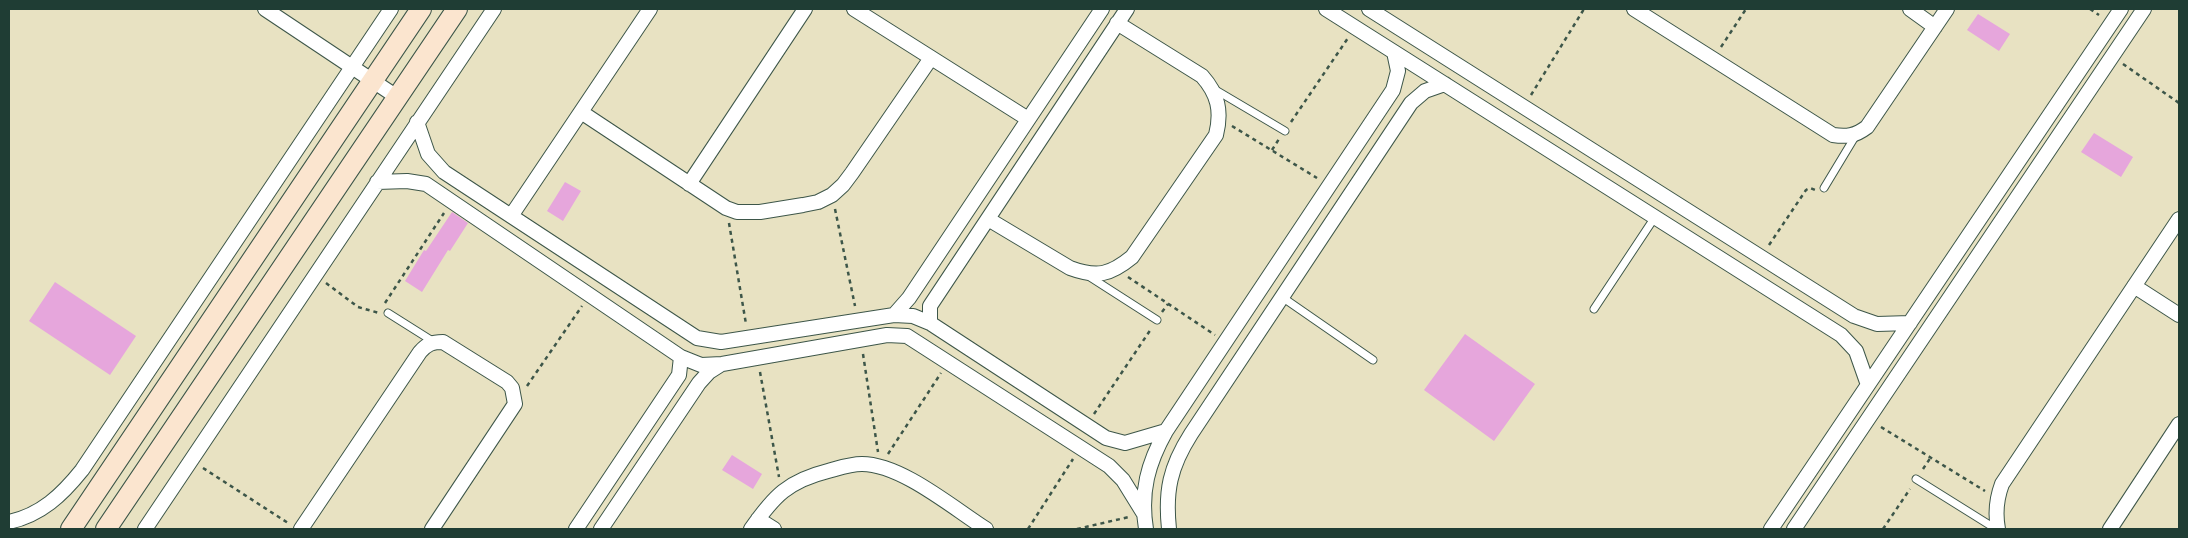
<!DOCTYPE html>
<style>
body{margin:0}
#map{position:relative;width:2188px;height:538px;overflow:hidden;background:#e8e2c2;font-family:Mali,sans-serif}
canvas{display:block}
.frame{position:absolute;inset:0;border:10px solid #1f3d34;pointer-events:none}
</style>
<div id="map">
<canvas width="2188" height="538"></canvas>
<div class="frame"></div>
</div>
<script>
const ctx = document.querySelector('canvas').getContext('2d');
ctx.lineJoin = 'round';
function fillPath(path, color) { ctx.fillStyle = color; ctx.fill(path, 'evenodd'); }
function stroke(path, color, width, dash) { ctx.strokeStyle = color; ctx.lineWidth = width; ctx.lineCap = dash ? 'butt' : 'round'; ctx.setLineDash(dash || []); ctx.stroke(path); }
const building = new Path2D(`
 M1978,14L2010,34L1999,51L1967,30Z
 M2094,133L2133,157L2121,177L2081,152Z
 M565,182L581,191L563,221L547,211Z
 M452,212L468,223L450,251L448,250L422,292L405,281L424,250L426,251Z
 M55,282L136,336L110,375L29,321Z
 M1465,334L1535,384L1494,441L1424,390Z
 M732,455L762,474L753,489L722,470Z`);
const path = new Path2D(`
 M2090,9L2099,15
 M1721,47L1746,9
 M2123,64L2179,103
 M1531,95L1584,9
 M1291,122L1348,38
 M1232,126L1317,178
 M1272,150L1279,139
 M835,209L855,306
 M729,223L746,324
 M1769,245L1806,190L1810,188L1815,190
 M1128,277L1215,335
 M326,283L358,307L379,313
 M385,303L444,213
 M1162,312L1168,304
 M863,354L878,452
 M760,372L779,477
 M527,386L582,306
 M1094,414L1151,329
 M1881,427L1985,491
 M888,454L941,373
 M203,468L288,523
 M1923,469L1931,457
 M1028,529L1073,459
 M1077,529L1129,517
 M1883,529L1910,489`);
const lane = new Path2D(`
 M1214,89L1285,131
 M1824,188L1856,135
 M1090,277L1157,320
 M1282,297L1373,360
 M1594,309L1655,217
 M388,313L434,342
 M1916,479L1996,529`);
const street = new Path2D(`
 M265,9L397,97
 M854,9L1028,119
 M1326,9L1841,335L1856,351L1868,385
 M1369,9L1854,316L1877,324L1910,323
 M1634,9L1833,135C1847,137 1855,136 1867,127L1947,9
 M1910,9L1935,27
 M581,112L726,208L737,212H760L803,205L818,202L832,195L843,185L852,173L931,58
 M417,122L428,154L444,172L697,338L721,342L894,315L913,316L930,323L1106,438L1125,443L1166,431
 M377,182L407,181L426,184L681,357L701,365L722,364L887,335L907,336L1109,466L1123,480L1144,514
 M689,184L805,9
 M511,216L650,9
 M988,219L1070,268C1097,278 1110,275 1132,257L1216,135C1222,111 1218,94 1202,76L1117,23
 M2134,286L2179,315
 M894,315L909,298L1102,9
 M930,323V306L1127,9
 M758,519L774,529
 M9,522C41,515 62,495 82,470L391,9
 M145,529L494,9
 M301,529L420,352C427,344 432,342 443,342L507,382L512,388L515,404L432,529
 M576,529L679,375L681,357
 M601,529L699,383L709,372L720,365
 M751,529C774,496 788,481 828,471C839,468 850,464 862,464C901,464 953,508 986,529
 M1146,529C1140,492 1148,463 1166,431L1393,90L1398,71L1394,52
 M1169,529C1165,491 1170,467 1191,434L1411,103L1425,91L1445,84
 M1771,529L2121,9
 M1794,529L2144,9
 M1998,529C1995,513 1996,500 2002,484L2179,219
 M2110,529L2179,424`);
const secondary = new Path2D(`
 M71,529L421,9
 M106,529L457,9`);
fillPath(building, '#e6a6dc');
stroke(lane, '#3d5649', 9);
stroke(street, '#3d5649', 16);
stroke(secondary, '#3d5649', 22);
stroke(path, '#3d5649', 2.5, [4, 4]);
stroke(lane, '#fff', 7);
stroke(street, '#fff', 14);
stroke(secondary, '#fbe5cf', 20);
</script>
